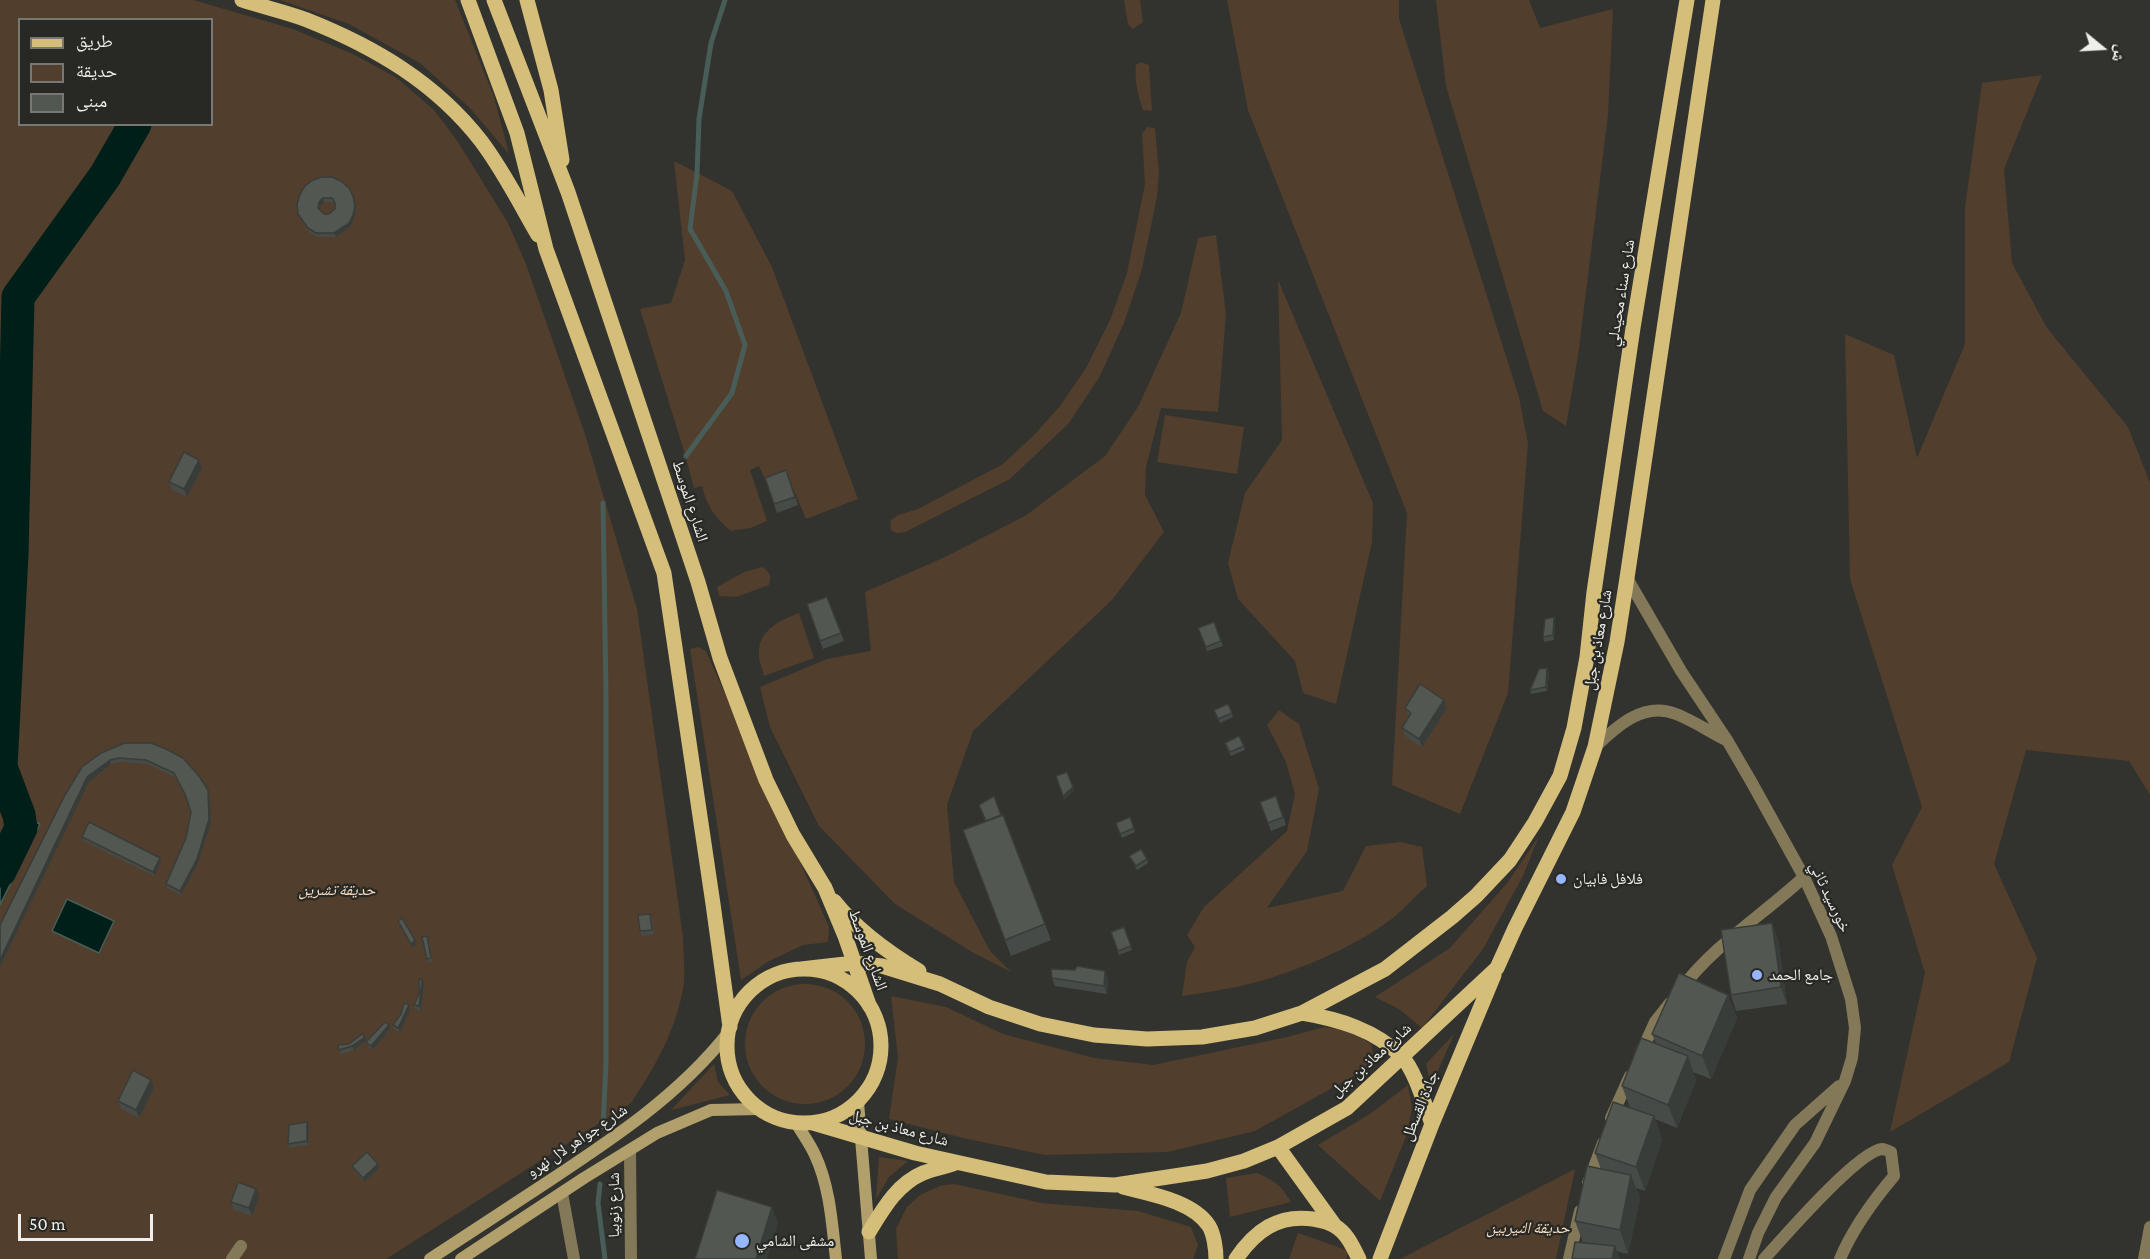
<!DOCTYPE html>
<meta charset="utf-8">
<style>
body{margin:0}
#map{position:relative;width:2150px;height:1259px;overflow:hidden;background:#32332e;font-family:"Crimson Pro","Noto Naskh Arabic",serif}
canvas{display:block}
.legend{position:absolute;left:18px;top:18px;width:195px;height:108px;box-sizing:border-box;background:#282925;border:2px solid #777875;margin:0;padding:8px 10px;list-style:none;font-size:18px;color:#eeefec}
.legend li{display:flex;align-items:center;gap:12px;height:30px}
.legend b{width:30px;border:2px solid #777875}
.north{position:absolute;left:2072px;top:18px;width:60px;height:60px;-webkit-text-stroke:4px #282925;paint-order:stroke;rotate:108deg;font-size:16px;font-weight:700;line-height:24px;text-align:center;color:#eeefec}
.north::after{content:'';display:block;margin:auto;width:21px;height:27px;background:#eeefec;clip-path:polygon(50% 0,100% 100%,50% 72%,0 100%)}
.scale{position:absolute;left:18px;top:1214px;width:135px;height:27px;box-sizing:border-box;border:3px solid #eeefec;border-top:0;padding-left:8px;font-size:18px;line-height:21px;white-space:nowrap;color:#eeefec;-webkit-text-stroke:4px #282925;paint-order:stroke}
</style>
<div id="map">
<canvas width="2150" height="1259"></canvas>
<ul class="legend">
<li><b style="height:8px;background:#d4be79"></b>طريق</li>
<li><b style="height:16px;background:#523e2c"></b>حديقة</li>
<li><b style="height:16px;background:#525752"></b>مبنى</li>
</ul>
<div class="north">ش</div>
<div class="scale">50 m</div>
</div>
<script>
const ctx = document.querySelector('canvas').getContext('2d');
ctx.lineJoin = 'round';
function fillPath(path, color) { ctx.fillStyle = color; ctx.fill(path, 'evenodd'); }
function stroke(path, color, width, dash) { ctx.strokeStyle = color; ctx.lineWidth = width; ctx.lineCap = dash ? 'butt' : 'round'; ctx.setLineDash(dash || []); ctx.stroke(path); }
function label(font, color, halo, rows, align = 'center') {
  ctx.font = font + ' "Crimson Pro","Noto Naskh Arabic",serif'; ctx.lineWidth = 4.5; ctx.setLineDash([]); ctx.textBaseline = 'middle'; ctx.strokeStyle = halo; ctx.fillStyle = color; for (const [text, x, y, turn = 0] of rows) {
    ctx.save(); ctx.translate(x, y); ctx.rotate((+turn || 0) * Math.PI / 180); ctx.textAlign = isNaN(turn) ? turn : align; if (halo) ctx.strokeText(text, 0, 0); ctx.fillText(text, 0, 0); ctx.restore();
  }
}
const green = new Path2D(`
 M0,0H193L293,29L353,54L397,78L434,110L458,142L508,223L526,264L585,434L637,609L683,937C683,954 686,973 683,989C676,1030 654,1069 631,1103L386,1259H0ZM20,20H212V124H20Z
 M280,0H455L494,97L509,154L469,107L420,63L349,24Z
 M1124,0H1140L1143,22L1133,29L1128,24Z
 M1227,0H1399V19L1519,397L1528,444L1508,693L1460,814L1392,785L1407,513L1248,110Z
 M1436,0H1529L1540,28L1613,9L1608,115L1578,356L1566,426L1543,411L1446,86Z
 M1141,62L1149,65L1152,111L1143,110C1138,96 1134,79 1136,65Z
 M2042,75L2004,169L2012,263L2047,328L2128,427L2150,483V795L2129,761L2026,750L1994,864L2037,958L2009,1062L1890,1132L1925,973L1892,865L1922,807L1850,579L1845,334L1894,355L1917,458L1965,344V208L1982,83Z
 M1147,127L1155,128L1159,172L1157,197L1142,269L1124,323L1100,376L1069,423L1010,479L905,532L896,533L891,530L890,521L898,515L918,509L1003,464L1035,434L1060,406L1086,368L1110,320L1127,273L1145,184L1142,134Z
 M674,161L732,191L772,267L858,499L806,519L789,479L768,486L759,466L750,470L767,521L750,528L731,531C715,518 707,506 702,486L694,488L684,451L640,309L671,303L685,260Z
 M1216,235L1226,314L1218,412L1161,408L1146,467L1145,495L1164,532L1112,600L973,731L947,805L954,882L990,951L1011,972L972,952L895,904L819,826L770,727L760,687L827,659L871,651L865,592L943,558L1025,516L1105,456L1138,407L1181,313L1198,238Z
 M1278,280L1373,503L1372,542L1336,704L1303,693L1295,661L1238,599L1228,563L1245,493L1282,440Z
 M1165,415L1244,427L1237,474L1157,462Z
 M762,567C770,572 772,576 769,585L736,597L719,596L717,587L744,572Z
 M799,613L814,658L764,676C762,668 758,659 759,651C760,629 781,620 799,613Z
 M698,647L706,651L829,927L828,942L803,945L769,961L741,980L690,649Z
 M1279,710L1299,724L1319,789L1307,851L1267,908L1343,891L1366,846L1401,842L1422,847L1427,886C1415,896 1405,908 1393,918C1354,948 1289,975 1241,986C1222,990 1202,993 1182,996L1187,962L1195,947L1187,935L1204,907L1287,831L1295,794L1286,762L1267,725Z
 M1539,836L1523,876L1483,949L1422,1028L1399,1009L1375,997L1450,948L1508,882Z
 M745 1044a60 60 0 1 1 120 0a60 60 0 1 1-120 0Z
 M891,996L946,1007L1003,1034L1094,1058L1153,1065L1287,1037L1325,1027L1350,1031L1371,1044L1375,1064L1255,1131L1168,1152L1045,1155L963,1138L889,1119L898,1058Z
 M1454,1034L1431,1087L1426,1064Z
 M714,1064L718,1082L730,1095L671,1110Z
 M1408,1085L1412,1107L1407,1134L1380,1201L1318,1145L1370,1114Z
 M879,1157L908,1161L889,1177L876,1199Z
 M1575,1169L1556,1259H1400Z
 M1257,1173C1275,1181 1281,1185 1291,1202L1230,1217L1226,1178Z
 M954,1184L1042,1203L1138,1211L1191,1227L1198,1245L1193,1259H898L896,1229L907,1207L920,1195L940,1186Z
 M1298,1233L1349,1251L1346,1259H1289Z`);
const water = new Path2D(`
 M25,818L40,824L0,905V841L9,820Z
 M67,899L114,921L99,953L52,931Z`);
const pier = new Path2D(`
 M0,859L18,868L12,880L0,874Z`);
const stream = new Path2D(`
 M686,456L732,393L745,345L726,291L690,229L697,174L699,119L711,43L725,0
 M603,503L606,695V1063L603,1127
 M600,1184L598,1203L605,1259`);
const river = new Path2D(`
 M0,871L21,828L19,815L1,767L12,554L18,297L105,176L135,124`);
const street = new Path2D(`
 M1627,578L1681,671L1727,740L1752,783L1804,877L1831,936L1851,999L1855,1028L1852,1058L1845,1081L1815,1143L1776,1197L1758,1233L1749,1259
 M1595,747C1616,727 1643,701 1676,714C1692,720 1710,732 1726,740
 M1681,989C1715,944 1763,915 1804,877
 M1640,1055L1655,1022L1670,1003
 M1611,1118L1630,1076
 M630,1150L631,1259
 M1588,1183L1603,1143
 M562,1193L574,1259
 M232,1259L241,1246
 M1569,1259L1580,1211
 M1724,1259L1750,1190L1795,1125L1839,1086
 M1764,1259C1783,1238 1857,1152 1882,1149C1883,1149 1890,1151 1891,1152L1894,1176C1872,1202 1853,1228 1840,1259
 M2144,1259L2150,1227`);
const secondary = new Path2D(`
 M858,1102L871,1259
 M796,1123C802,1133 810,1144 815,1155C830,1187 832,1224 836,1259
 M430,1259C470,1233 510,1207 549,1181C614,1138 679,1095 728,1033
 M461,1259L584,1178L657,1133L711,1110L759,1109`);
const primary = new Path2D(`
 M242,0C263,7 286,12 307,20C375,47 436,83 481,141C503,170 520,204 538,235
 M468,0L517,133L546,249L664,573L713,904L730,1027
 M494,0L568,192L698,582L720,658L766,780L793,835L825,888L845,936L869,1005
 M527,0L551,90L562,160
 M834,901C856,929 889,953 919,971
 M801,969L854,963L882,966L940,984L989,1007L1040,1024L1094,1035L1147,1039L1202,1037L1255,1028L1302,1013L1385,969L1452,917L1476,896L1510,860L1535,822L1560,776L1574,728L1587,657L1594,592L1633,328L1687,0
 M727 1046a77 77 0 1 1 154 0a77 77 0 1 1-154 0Z
 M1302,1013C1338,1019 1376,1030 1402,1057C1415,1070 1425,1106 1432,1124
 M813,1123L915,1153L1046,1182L1115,1185L1207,1171L1244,1161L1278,1147L1347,1108L1497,968L1515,928L1573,812L1595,747L1617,642L1627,578L1713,0
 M1278,1147L1335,1226
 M1123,1187C1150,1194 1193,1201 1209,1226C1214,1234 1216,1250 1216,1259
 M869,1232C883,1209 897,1184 923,1173C933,1169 945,1167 955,1163
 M1236,1259C1255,1231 1278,1214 1313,1219C1319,1220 1329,1222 1335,1226C1347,1233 1353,1247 1359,1259
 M1380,1259L1432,1124L1494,975`);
const wall = new Path2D(`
 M305,186L353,196L356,210L354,219L350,227L336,237H318L310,233L300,218L298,214ZM324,202H333L335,205V209L329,214H324L320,210V207Z
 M199,460L202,468L187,497L172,490L169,482Z
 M786,470L798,505L777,513L765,478Z
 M827,597L844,641L823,649L807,604Z
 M1554,617L1555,621L1554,640L1544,642L1543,637Z
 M1214,622L1223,646L1207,651L1198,628Z
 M1549,672L1547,691L1531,694L1530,690Z
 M1444,700L1447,708L1422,747L1405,736L1402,728L1409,717L1405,708Z
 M1228,704L1233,717L1220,723L1214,710Z
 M125,743L209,794L211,823L198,863L181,895L167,888L166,884L186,838L191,812L186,797L175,777L147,764L120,762L111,764L89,782L65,795Z
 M1244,746L1245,750L1231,756L1226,747Z
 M1276,796L1286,825L1271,831L1260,802Z
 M979,805L1001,815H1003L1051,940L1011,956L963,830L985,821Z
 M1130,817L1135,832L1122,838L1116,823Z
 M82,837L161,862L154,876L84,841Z
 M1129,856L1147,859L1148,863L1137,870Z
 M650,914L652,918L654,934L642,936L640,931Z
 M1124,927L1132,950L1119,955L1111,932Z
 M1778,939L1787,1004L1736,1011L1731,995Z
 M428,940L433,962L428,963L427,959Z
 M1052,978L1108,979L1107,994L1055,986Z
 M422,980L424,984L421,1011L415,1009L414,1005L419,994Z
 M1728,995L1737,1018L1711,1079L1693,1072L1696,1080L1677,1128L1655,1119L1662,1140L1645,1191L1636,1188L1640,1198L1628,1254L1583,1243L1575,1221L1601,1169L1595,1153L1630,1108L1622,1086L1656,1044L1652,1034Z
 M410,1009L400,1033L394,1029L393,1025Z
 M389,1025L390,1029L373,1050L368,1046L366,1042Z
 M365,1037L366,1041L354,1050L341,1054L339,1050L349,1044Z
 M154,1088L139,1118L121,1109L118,1101Z
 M309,1126L308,1145L289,1148L288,1144Z
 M378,1164L379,1168L364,1182L354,1170L352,1166Z
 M259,1197L252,1216L234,1210L231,1202Z`);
const shadedWall = new Path2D(`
 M353,196L356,210L354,219L350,227L336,237L334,233Z
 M323,198L324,202L320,207V212L318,208L319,202Z
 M199,460L202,468L187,497L184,489Z
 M1554,617L1555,621L1554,640L1553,635Z
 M1547,668L1549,672L1547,691L1546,687Z
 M1444,700L1447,708L1422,747L1419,739Z
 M110,760L111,764L89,782L0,967V960L87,777Z
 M1073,787L1074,791L1064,800L1063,796Z
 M208,790L209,794L211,823L198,863L181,895L180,891Z
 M160,858L161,862L154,876L153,872Z
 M1772,923L1778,939L1787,1004L1781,987Z
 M415,940L416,945L412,948L411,944Z
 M1105,971L1108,979L1107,994L1104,986Z
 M422,980L424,984L421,1011L419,1006Z
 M1728,995L1737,1018L1711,1079L1702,1056Z
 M409,1005L410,1009L400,1033L398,1028Z
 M389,1025L390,1029L373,1050L371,1046Z
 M365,1037L366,1041L354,1050L352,1046Z
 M1688,1056L1696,1080L1677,1128L1668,1105Z
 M151,1080L154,1088L139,1118L136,1110Z
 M1654,1116L1662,1140L1645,1191L1636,1167Z
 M307,1122L309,1126L308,1145L307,1141Z
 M378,1164L379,1168L364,1182L363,1178Z
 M1631,1175L1640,1198L1628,1254L1620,1230Z
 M256,1189L259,1197L252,1216L249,1208Z
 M772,1207L778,1223L767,1259H756Z
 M1615,1246L1620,1259H1612Z`);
const building = new Path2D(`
 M322,177H332L341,181L349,188L353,196L355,206L353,215L349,223L334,233H316L308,228L298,214L297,204L300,194L305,186L313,180ZM323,198H332L335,203V209L329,214H324L318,208L319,202Z
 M184,452L199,460L184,489L169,482Z
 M786,470L795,497L774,504L765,478Z
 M827,597L841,633L820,641L807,604Z
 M1554,617L1553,635L1543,637L1545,619Z
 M1214,622L1221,641L1206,647L1198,628Z
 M1547,668L1546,687L1530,690L1539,669Z
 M1420,684L1444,700L1419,739L1402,728L1411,713L1405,708Z
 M1228,704L1232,713L1218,719L1214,710Z
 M1239,736L1244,746L1230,752L1225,743Z
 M125,743H151L166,749L183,758L199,776L208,790L209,819L197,859L180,891L166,884L186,838L191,812L185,794L174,773L146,760L119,758L110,760L87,777L0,960V925L65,795L82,767L101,753Z
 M1067,772L1073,787L1063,796L1056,776Z
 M994,796L1001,815L986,821L979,805Z
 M1276,796L1283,817L1268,823L1260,802Z
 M1003,815L1045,924L1005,940L963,830Z
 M1130,817L1134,828L1120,834L1116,823Z
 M89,822L160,858L153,872L82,837Z
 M1141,849L1147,859L1136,866L1129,856Z
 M650,914L652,930L640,931L638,915Z
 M402,918L415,940L411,944L398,921Z
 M1772,923L1781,987L1731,995L1721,930Z
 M1124,927L1131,946L1118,951L1111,932Z
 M427,936L431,958L427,959L422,937Z
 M1077,966L1105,971L1104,986L1052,978L1051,969L1075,970Z
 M1679,973L1728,995L1702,1056L1652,1034Z
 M419,979L422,980L419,1006L414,1005L419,994Z
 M404,1003L409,1005L398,1028L393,1025L401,1014Z
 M385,1022L389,1025L371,1046L366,1042Z
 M362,1034L365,1037L352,1046L339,1050L338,1045L349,1044Z
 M1641,1038L1688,1056L1668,1105L1622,1086Z
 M133,1070L151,1080L136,1110L118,1101Z
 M1613,1102L1654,1116L1636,1167L1595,1153Z
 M307,1122V1141L288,1144L289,1125Z
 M367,1152L378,1164L363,1178L352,1166Z
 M1587,1166L1631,1175L1620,1230L1575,1221Z
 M238,1182L256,1189L249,1208L231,1202Z
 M717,1190L772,1207L756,1259H695Z
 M1575,1242L1615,1246L1612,1259H1572Z`);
const markers = [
 [1561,879,6,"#96b6fd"],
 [1757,975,6,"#96b6fd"],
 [742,1241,8,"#96b6fd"]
];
const streetNames = [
 ["شارع سناء محيدلي",1621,293,-81],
 ["الشارع الموسط",690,501,72],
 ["شارع معاذ بن جبل",1598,640,-80],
 ["خورسيد ثاني",1830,897,65],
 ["الشارع الموسط",868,950,70],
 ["شارع معاذ بن جبل",1371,1060,-42],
 ["جادة القسطل",1420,1106,-68],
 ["شارع معاذ بن جبل",899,1128,15],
 ["شارع جواهر لال نهرو",577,1141,-34],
 ["شارع زنوبيا",614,1205,-90]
];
const poiNames = [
 ["فلافل فابيان",1573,879],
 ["جامع الحمد",1769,975],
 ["مشفى الشامي",756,1241]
];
const parkNames = [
 ["حديقة تشرين",337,890],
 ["حديقة النيربين",1528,1228]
];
fillPath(green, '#523e2c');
fillPath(water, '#011f19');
stroke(water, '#485d58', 1.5);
fillPath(pier, '#32332e');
stroke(stream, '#485d58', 5);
stroke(river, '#011f19', 33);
stroke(street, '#837958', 12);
stroke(secondary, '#b1a06b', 12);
stroke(primary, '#d4be79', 15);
fillPath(wall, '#474b47');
fillPath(shadedWall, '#393d39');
fillPath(building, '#525752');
stroke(building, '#393d39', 1.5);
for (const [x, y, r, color] of markers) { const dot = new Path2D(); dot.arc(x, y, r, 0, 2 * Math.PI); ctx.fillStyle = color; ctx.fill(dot); stroke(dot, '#282925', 2); }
label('16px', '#eeefec', '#282925', streetNames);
label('16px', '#eeefec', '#282925', poiNames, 'left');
label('italic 16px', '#f9dcc3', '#282925', parkNames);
</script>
